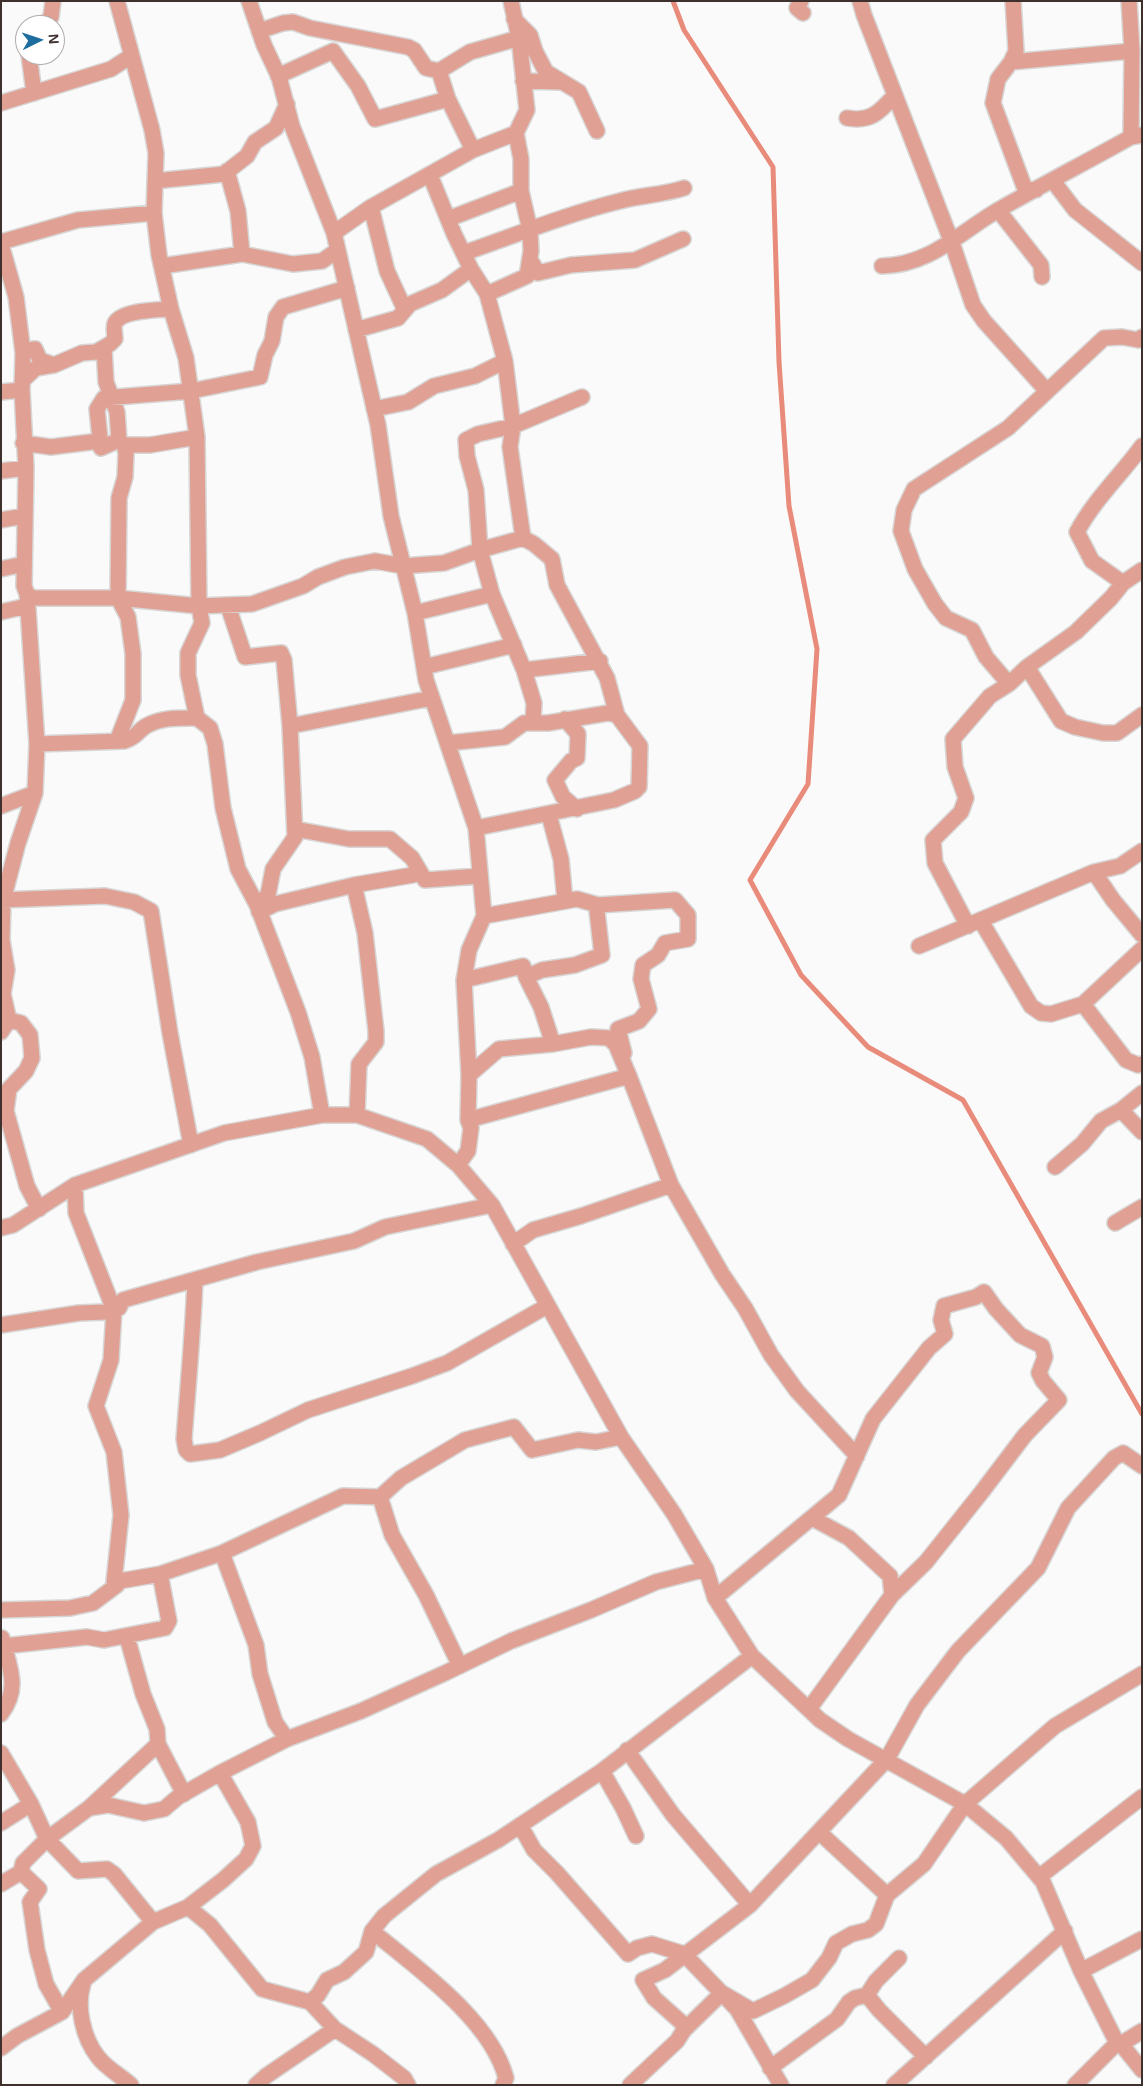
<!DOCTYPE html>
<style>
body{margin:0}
#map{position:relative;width:1143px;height:2086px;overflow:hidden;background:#fafafa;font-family:Helvetica,sans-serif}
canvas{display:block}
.frame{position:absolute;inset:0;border:2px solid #3e302d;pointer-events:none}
.north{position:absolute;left:15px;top:15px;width:50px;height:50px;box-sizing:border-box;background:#fff;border:1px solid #b2acab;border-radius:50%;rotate:86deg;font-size:14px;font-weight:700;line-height:20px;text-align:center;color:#3e302d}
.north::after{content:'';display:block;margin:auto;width:18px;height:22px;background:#1d6e9f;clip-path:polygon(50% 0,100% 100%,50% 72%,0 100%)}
</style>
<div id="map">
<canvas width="1143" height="2086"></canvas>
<div class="frame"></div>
<div class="north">N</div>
</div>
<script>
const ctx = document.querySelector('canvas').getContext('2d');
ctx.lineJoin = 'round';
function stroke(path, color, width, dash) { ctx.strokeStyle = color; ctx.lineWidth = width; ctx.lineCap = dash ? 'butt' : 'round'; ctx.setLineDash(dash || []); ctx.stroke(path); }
const stream = new Path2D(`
 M673,1L684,30L773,167L779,362L789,506L817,649L808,784L750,880L801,975L868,1047L963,1100L1142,1414`);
const minor = new Path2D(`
 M117,1L152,130L156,153L154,213L159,255L171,309L186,358L197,437L199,606L202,623L188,653V675L197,718L210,728L215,744L223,808L238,869L257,905L298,1012L312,1057L322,1115
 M249,1L264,45L279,77L292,126L334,233L378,425L391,516L415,613L426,680L476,828L484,916L469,950L464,980L469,1075L468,1120L471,1128L468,1151L458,1165
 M801,1L797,8L803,13
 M860,1L864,15L952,243L973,305L984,321L1046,390
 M1013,1L1016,51L1011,62L998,79L993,103L1025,189L1036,190
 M1129,1L1132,51L1131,137
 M514,19L530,35L535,51L546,72L579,92L597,131
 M43,25L51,17L53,1
 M259,31L283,23L293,22L310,28L408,47L414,50L426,68L439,71L470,52L519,38
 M29,55L34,93
 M1011,62L1132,51
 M439,71L448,99L473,150
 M278,76L333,51L358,86L375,119L448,99
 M523,81L560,82
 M1,103L111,69L131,56
 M847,118C870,122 879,113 894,96
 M227,171L238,211L242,254
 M430,175L454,234L471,269L487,294L505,361L513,426L510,447L523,538
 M155,181L224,174L247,156L255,142L276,128L287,104
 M1053,181L1075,210L1142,263
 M371,207L387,271L405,310
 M998,210L1041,265L1042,277
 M448,219L521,191
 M334,233L371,207L473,150L516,133
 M1,242L78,220L154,213
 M1,244L16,297L23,353L22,390L26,468L24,586L27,594L37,744L35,793L18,843L3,900L2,940L7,970L3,994L9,1020L1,1032
 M464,253C516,235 567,214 620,201C641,195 663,195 684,188
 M531,261L538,273L571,265L635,260L683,239
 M162,266L242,254L293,264L322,261L338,250
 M882,266C931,265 961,231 1000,209C1044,184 1088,161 1131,137L1142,135
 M487,294L527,276L531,251L530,230L521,191V159L516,133L527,110L519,38L511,1
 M356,330L398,318L410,304L442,290L471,269
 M104,348L106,382L117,412L119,440L124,445L126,453L125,477L119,498L118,598L128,617L133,654V700L117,741
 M23,353L28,350L35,349L40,360L54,365
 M22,381L36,368L54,365L82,353L96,352L110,344L115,339C115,334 113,327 115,323C122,310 158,310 171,309
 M1,392L22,390
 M374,409L408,402L434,386L475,376L505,361
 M119,440L101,448L97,409L104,398L191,391L260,377L265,355L272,341L276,317L283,307L347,288
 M23,443L51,447L99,441
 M124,445H150L197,437
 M1,471L26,468
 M1,520L24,516
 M1,569L24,564
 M1123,583L1092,561L1077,532C1094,500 1121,475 1142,446
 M27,594L33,598H118L199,606L252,604L303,586L318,577L345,567L375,561L403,566L444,563L480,550L523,538L534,544L552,559L557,585L607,678L617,715L640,746L639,787L635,791L614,800L476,828
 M228,606L245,657L281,653L284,660L290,726L295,837L273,869L268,895L257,905
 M1,612L27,606
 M415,613L492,594
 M424,667L514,645
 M1027,667L1061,721L1075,727L1103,733H1117L1142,715
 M524,670L600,661
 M1009,684L986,657L972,630L946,618L935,604L915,569L901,531L904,510L914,489L1008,428L1104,338L1122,337L1138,340L1142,337
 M565,719L578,734L577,758L571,761L555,780L563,797L577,809
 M533,723L534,703L524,670L492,594L480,550L476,490L467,456L466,440L478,434L513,426L582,397
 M290,726L432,698
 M448,743L505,737L524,723H548L608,713L617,715
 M37,744L124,741C138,737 136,732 146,726C162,717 179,718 197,718
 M1,806L35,793
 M549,815L561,859L565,901
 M295,829L349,839H390L412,858L425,880L479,876
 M1094,872L1113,900L1142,935
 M354,885L365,933L376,1031V1042L359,1064L357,1115
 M1,900L105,896L134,902L151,911L170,1033L191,1145
 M259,912L275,904L354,885L413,875L418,868
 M484,916L577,899L598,905L675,900L688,915V939L665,943L658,955L643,965L641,979L649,1009L639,1021L618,1029L624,1053
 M981,921L1031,1006L1041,1013L1051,1014L1083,1004L1142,949
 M968,926L935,863L933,840L961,812L966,798L955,767L953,739L990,696L1009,684L1027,667L1076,632L1111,598L1123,583L1142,570
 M919,946L1094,872L1120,866L1142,851
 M526,977L542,970L575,965L602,955L597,911L598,905
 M464,980L523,966L526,977L541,1007L553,1044
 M1083,1004L1126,1060L1138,1065L1142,1064
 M9,1020L21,1023L30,1035L32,1058L26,1071L9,1089L6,1111L27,1186L39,1209
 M469,1075L499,1049L553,1044L591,1037L609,1038L616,1045L629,1076L671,1185L722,1274L745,1308L771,1355L797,1391L857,1456
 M1121,1110L1142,1132
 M468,1120L629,1076
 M1055,1167L1082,1144L1101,1121L1121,1110L1142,1093
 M75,1185L76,1213L114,1310L111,1360L96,1406L114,1452L121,1515L114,1582
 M1115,1223L1142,1207
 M1,1228L13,1225L75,1185L224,1133L322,1115H357L427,1139L458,1165L492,1205L621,1437L674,1514L706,1569L715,1598L752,1656L820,1720L848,1739L965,1804L1006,1838L1043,1882L1081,1971L1117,2043L1121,2044L1142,2070
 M513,1244L533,1230L581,1216L671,1185
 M195,1280C193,1333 188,1386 184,1439L186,1450L190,1454L220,1450L260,1433L308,1410L412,1376L447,1363L547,1306
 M1,1325L79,1313L105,1312L119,1308L123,1300L257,1262L354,1241L385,1227L492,1205
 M380,1497L392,1535L426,1595L460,1666
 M812,1518L849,1538L890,1576L892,1595
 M222,1553L256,1645L260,1674L275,1722L287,1739
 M715,1598L839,1495L873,1419L929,1348L945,1334L941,1320L944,1306L976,1297L984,1292L996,1309L1020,1335L1042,1346L1045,1357L1039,1373L1043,1381L1059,1400L1025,1435L981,1493L926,1562L892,1595L809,1709
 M1,1610L70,1608L93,1603L117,1585L114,1582L160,1574L222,1553L343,1496L380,1497L401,1478L465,1440L514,1427L532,1450L578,1440L596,1442L621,1437
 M127,1637L143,1694L157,1729L158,1744L184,1794
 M4,1646L87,1637L104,1640L165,1628L169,1621L160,1574
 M1,1714C21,1688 9,1666 2,1638
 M627,1750L673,1815L750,1905
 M1,1753L31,1804L47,1839L78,1871L107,1869L114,1874L153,1922
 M602,1771L623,1808L636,1836
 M89,1808L158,1744
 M1,1823L31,1804
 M520,1825L534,1850L557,1873L628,1954L637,1948L652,1944L684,1954L737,2009L781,2085
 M819,1832L887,1895
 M21,1872L39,1889L30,1902L37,1950L46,1984L62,2012
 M1039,1877L1142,1797
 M1,1884L21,1872L23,1863L47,1839L89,1808L108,1805L144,1813L164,1809L178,1797L220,1773L287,1739L361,1711L445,1673L511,1641L591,1610L656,1582L706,1569
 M188,1907L210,1925L262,1989L310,2002L335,2029L373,2054L404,2078L408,2085
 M372,1931C417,1968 491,2020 506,2078L503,2085
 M1081,1971L1142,1939
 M83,1984C76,2007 83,2038 98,2057C106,2068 121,2076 131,2085
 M867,1995L879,2010L926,2057
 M310,2002L318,1995L327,1980L344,1972L366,1952L372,1931L384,1916L436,1874L498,1840L602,1771L752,1656
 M684,2030L682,2023L654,1998L643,1980L665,1970L750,1905L887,1759L917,1705L958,1651L1038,1568L1068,1508L1114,1458L1123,1453L1142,1466
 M1121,2044L1142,2031
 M1,2048L17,2036L62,2012L84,1980L153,1922L188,1907L223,1880L246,1859L253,1846L248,1822L220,1773
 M770,2068L837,2019L849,2002L855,1998L867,1995L876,1981L899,1958
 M256,2085L266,2076L335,2029
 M630,2085L677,2041L684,2030L722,1993L753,2011L784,1996L812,1980L829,1958L836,1943L852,1934L868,1930L876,1924L887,1895L924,1864L965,1804L1055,1726L1142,1674
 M894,2085L1065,1931
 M1075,2085L1117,2043`);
stroke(stream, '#e88b7a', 5);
stroke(minor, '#d8d6d5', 18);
stroke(minor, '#e1a094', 15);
</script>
